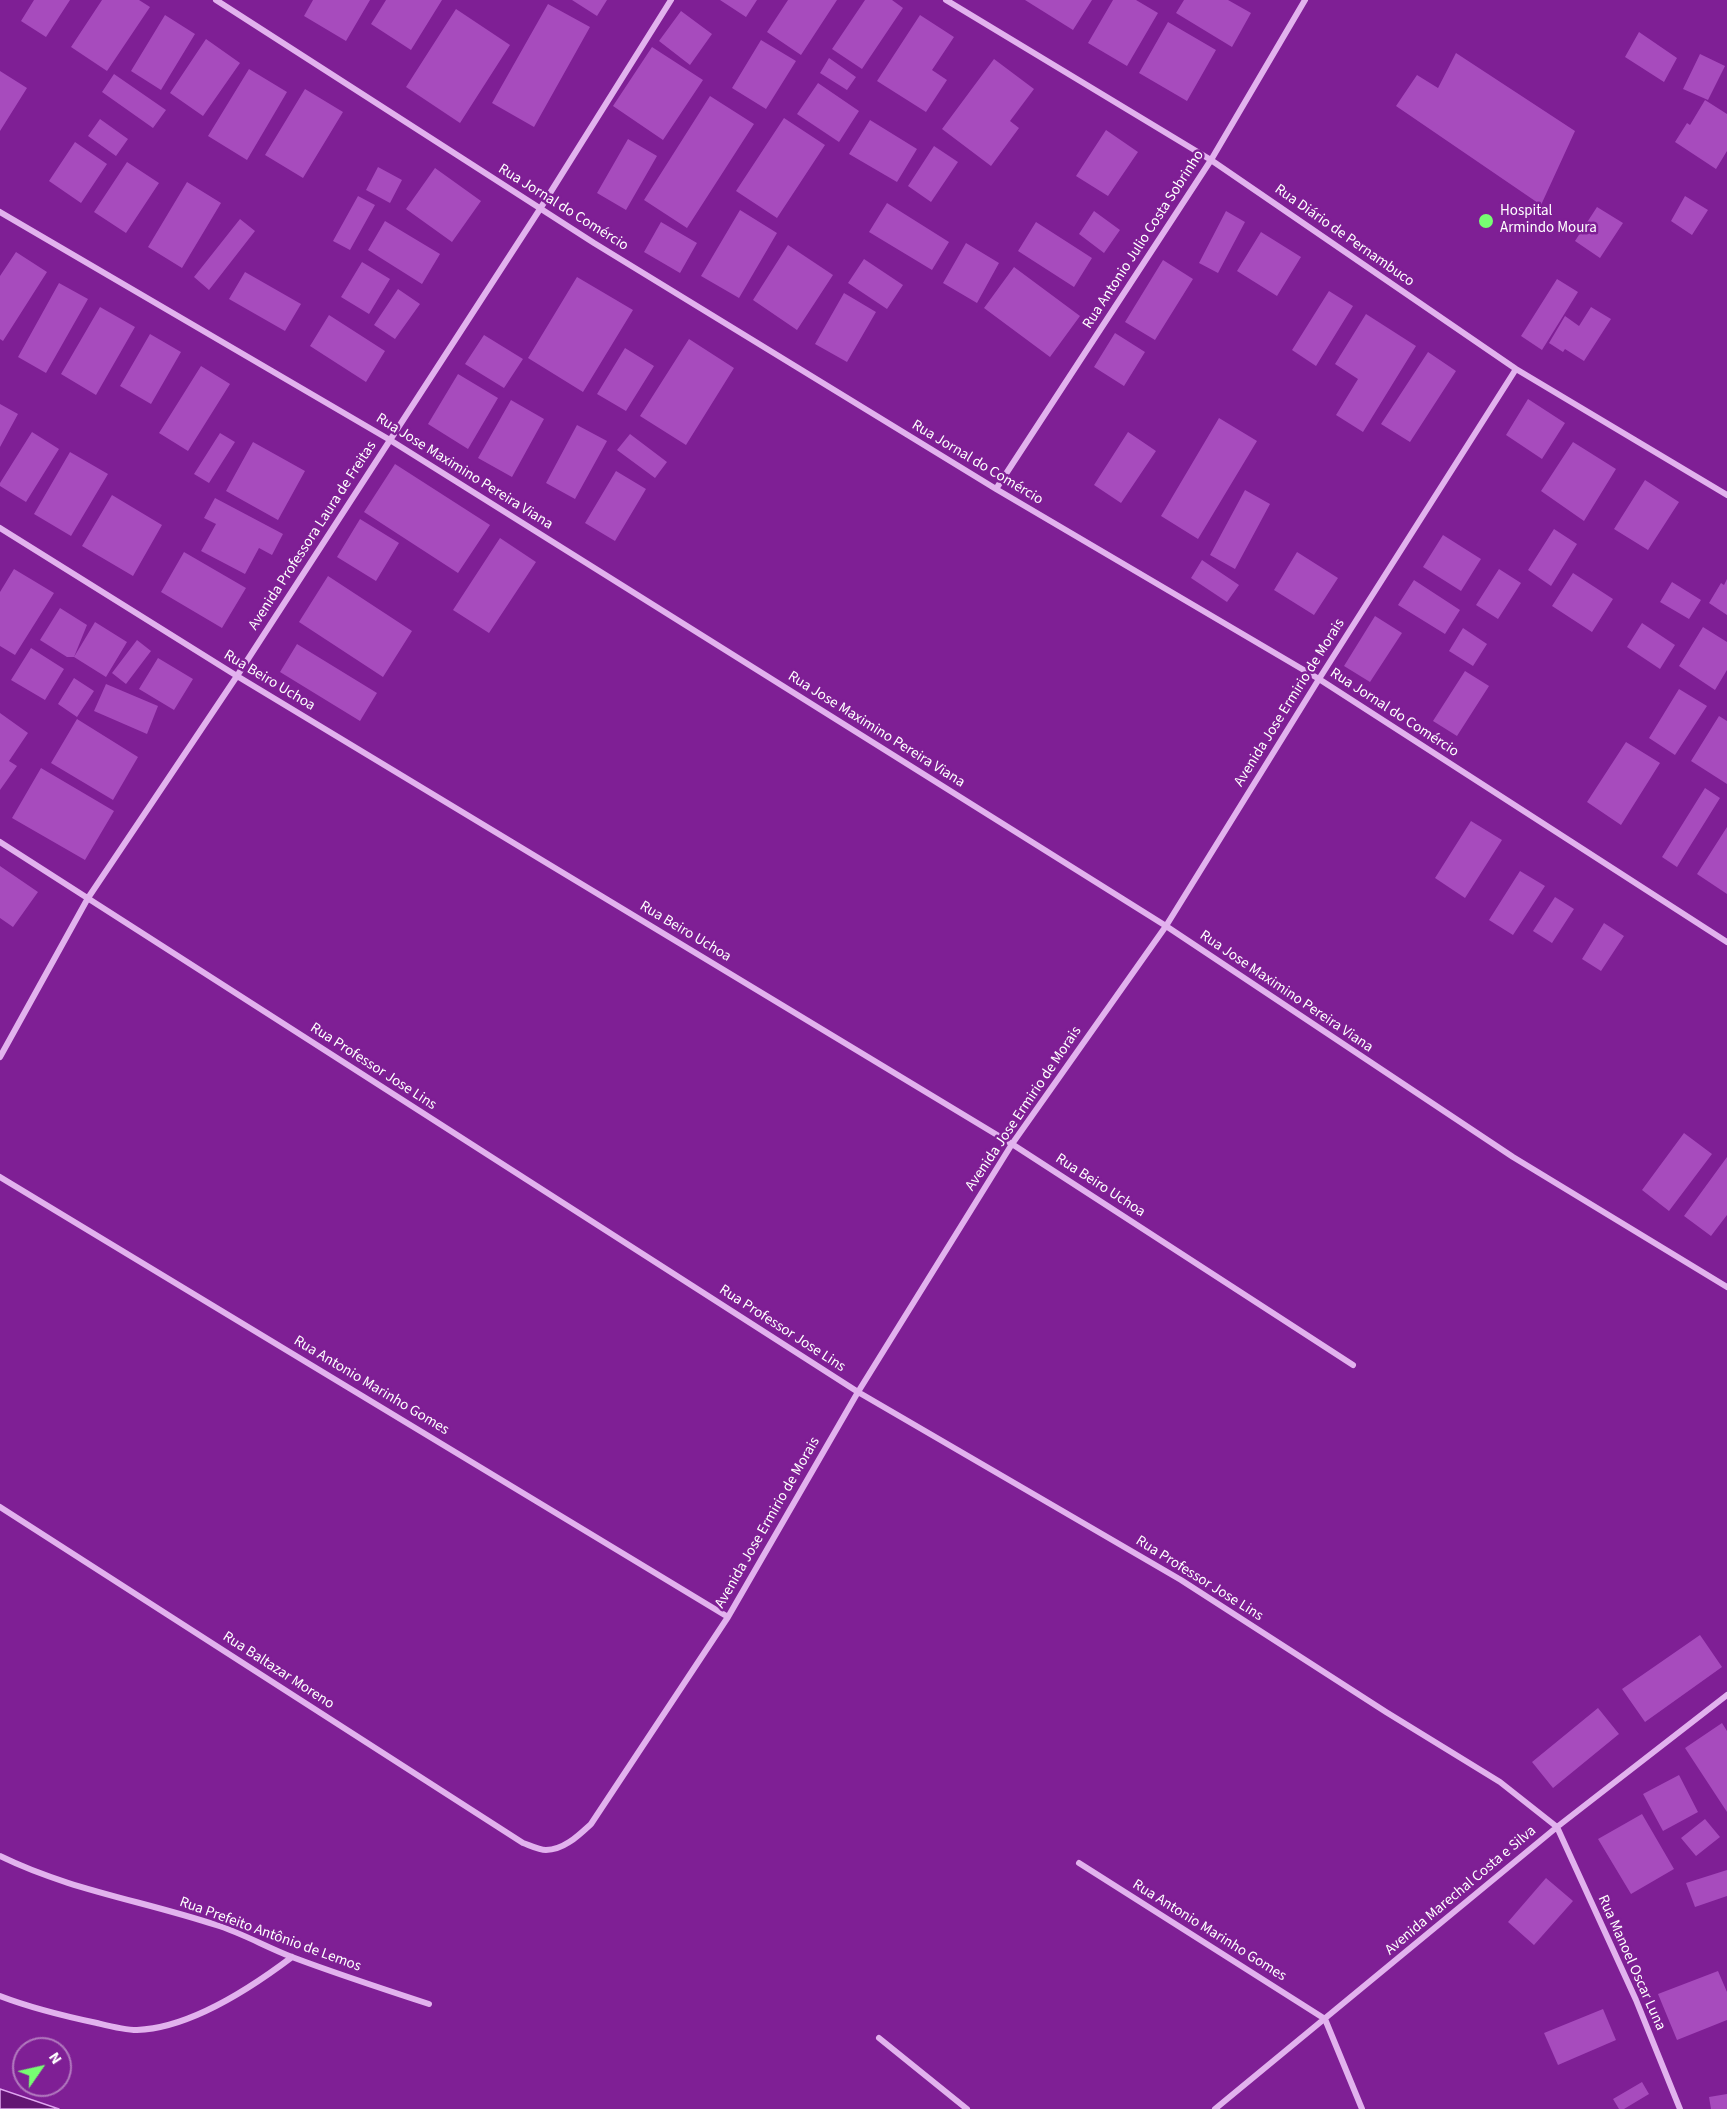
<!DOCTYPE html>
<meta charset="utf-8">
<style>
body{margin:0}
#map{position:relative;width:1727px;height:2109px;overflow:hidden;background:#7f1f95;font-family:"Source Sans 3",sans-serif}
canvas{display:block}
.north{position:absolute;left:12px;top:2037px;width:60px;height:60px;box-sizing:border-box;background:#7f1f95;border:2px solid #b279bf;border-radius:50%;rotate:56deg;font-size:16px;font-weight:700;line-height:24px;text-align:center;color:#fff}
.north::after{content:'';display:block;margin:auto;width:21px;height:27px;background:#77fd72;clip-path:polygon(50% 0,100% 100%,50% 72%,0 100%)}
</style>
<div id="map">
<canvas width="1727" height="2109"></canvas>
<div class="north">N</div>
</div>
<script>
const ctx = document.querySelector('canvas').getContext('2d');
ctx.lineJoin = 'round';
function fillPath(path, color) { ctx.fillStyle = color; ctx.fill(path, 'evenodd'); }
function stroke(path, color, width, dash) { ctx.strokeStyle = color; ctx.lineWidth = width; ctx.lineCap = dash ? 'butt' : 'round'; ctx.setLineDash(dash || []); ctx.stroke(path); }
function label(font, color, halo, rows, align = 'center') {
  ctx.font = font + ' "Source Sans 3",sans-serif'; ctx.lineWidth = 5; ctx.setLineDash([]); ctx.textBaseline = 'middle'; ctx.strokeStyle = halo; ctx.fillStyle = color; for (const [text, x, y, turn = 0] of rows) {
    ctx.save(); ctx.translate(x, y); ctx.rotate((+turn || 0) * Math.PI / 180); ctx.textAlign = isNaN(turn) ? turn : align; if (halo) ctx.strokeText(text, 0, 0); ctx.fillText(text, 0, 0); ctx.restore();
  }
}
const water = new Path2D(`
 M0,2089L59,2109H0Z`);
const building = new Path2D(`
 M34,0H70L46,37L21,21Z
 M102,0H139L150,7L107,71L71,47Z
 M313,0H370L346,41L304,16Z
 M386,0H442L411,50L371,24Z
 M572,0H607L597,16Z
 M720,0H757L746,17Z
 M788,0H837L801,55L767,32Z
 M865,0H892L903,8L862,69L832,49Z
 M1025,0H1092L1073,30Z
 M1113,0H1136L1158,13L1127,66L1088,43Z
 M1184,0H1228L1251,13L1232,47L1176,13Z
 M548,4L590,27L534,127L492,103Z
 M456,9L510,45L460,123L406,87Z
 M681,11L712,34L690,65L659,41Z
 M165,15L195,34L161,90L131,71Z
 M920,15L954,37L932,70L947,80L926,112L877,81Z
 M1168,22L1216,50L1187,101L1139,73Z
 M1639,32L1677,58L1664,82L1625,57Z
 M206,39L240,63L203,116L170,93Z
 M761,40L796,61L766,109L732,88Z
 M652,47L703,80L663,140L613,106Z
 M1456,53L1575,131L1541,205L1396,106L1417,75L1438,88Z
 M1700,54L1725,66L1708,100L1683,89Z
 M829,58L856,77L847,90L820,73Z
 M994,59L1034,89L1010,121L1019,128L991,166L942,129Z
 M249,69L287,92L247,160L208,136Z
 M0,71L27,88L0,131Z
 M114,74L166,110L153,128L102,92Z
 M818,83L859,111L839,142L797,114Z
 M305,89L343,112L303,178L265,155Z
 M710,96L754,124L687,228L644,200Z
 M1705,100L1727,114V151L1716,169L1675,142L1687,123L1690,125Z
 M784,118L825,145L777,218L736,191Z
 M100,119L128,139L116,156L88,136Z
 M870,120L917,149L897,182L849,154Z
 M1106,130L1138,152L1108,196L1076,176Z
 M628,139L657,156L626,210L597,193Z
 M75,142L107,164L81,203L49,181Z
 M934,146L958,162L931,202L908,186Z
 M127,162L159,183L126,233L94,212Z
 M378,167L402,180L390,203L366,190Z
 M435,168L481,201L452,242L406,209Z
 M187,182L221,203L182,268L148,247Z
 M358,196L375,205L350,250L333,241Z
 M1685,196L1708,210L1692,235L1671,221Z
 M887,203L949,242L932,270L869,232Z
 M1597,207L1623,223L1600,258L1575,241Z
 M740,210L777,233L739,298L701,276Z
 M1094,211L1120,230L1104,253L1079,234Z
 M1226,211L1245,222L1218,273L1199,263Z
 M240,219L255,231L209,290L194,277Z
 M385,221L440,254L422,284L368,250Z
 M661,222L697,243L680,273L644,252Z
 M1036,222L1092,258L1074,287L1018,251Z
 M1261,232L1301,257L1277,296L1237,271Z
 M966,243L999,263L977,303L943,283Z
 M788,245L833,275L797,330L753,300Z
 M16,252L47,272L3,341L0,339V276Z
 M864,259L903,285L887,309L848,283Z
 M1163,260L1193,279L1155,340L1125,322Z
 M362,262L390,279L369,314L341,297Z
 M1014,267L1080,316L1050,357L984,308Z
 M245,272L301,304L285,331L229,299Z
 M577,277L633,310L583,392L528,358Z
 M1557,279L1578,292L1542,350L1521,336Z
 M59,283L88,299L46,373L18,357Z
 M398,289L420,304L395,339L374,325Z
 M1329,291L1353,306L1316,366L1292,350Z
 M844,293L876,312L847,362L815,344Z
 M100,307L135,327L96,395L61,374Z
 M1591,307L1611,319L1584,361L1565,349L1563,352L1549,343L1565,316L1579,326Z
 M1366,314L1416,346L1363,432L1336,415L1358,379L1335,364Z
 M329,315L385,351L366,382L310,346Z
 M1115,333L1145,352L1124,386L1094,367Z
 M150,334L181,352L151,404L120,386Z
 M484,335L523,359L504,388L465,364Z
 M689,339L734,368L686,445L640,416Z
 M625,348L654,366L626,411L597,394Z
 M1428,352L1456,371L1410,442L1381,424Z
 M201,366L230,384L188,451L159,433Z
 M458,374L498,398L468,449L428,424Z
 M1528,399L1565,423L1542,459L1506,435Z
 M511,400L544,419L512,477L478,458Z
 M0,404L18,414L0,447Z
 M1219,418L1257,441L1198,539L1161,516Z
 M577,425L607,441L575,499L546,483Z
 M32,432L59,449L26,502L0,486V483Z
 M1128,432L1156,451L1121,503L1094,485Z
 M220,433L235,442L209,483L194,474Z
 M630,434L667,462L655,478L617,450Z
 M253,442L305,471L278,520L226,491Z
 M1573,442L1616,469L1584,521L1541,491Z
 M70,452L108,474L71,536L34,514Z
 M395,464L490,525L458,573L364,512Z
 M616,471L646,489L615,541L585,523Z
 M1645,480L1679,502L1648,550L1614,529Z
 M1245,490L1270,504L1235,569L1210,555Z
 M112,495L162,525L133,576L82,546Z
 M215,498L283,534L272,555L259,548L245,574L201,551L216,524L204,518Z
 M360,519L399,543L376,581L337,557Z
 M1554,529L1577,544L1551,586L1528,570Z
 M1443,535L1481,559L1461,591L1423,567Z
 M500,538L536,562L489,633L453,610Z
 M184,552L246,588L222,628L161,592Z
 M1297,552L1338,578L1314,615L1274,590Z
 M1202,560L1239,585L1227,602L1191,578Z
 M14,569L54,593L15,655L0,646V592Z
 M1499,569L1521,583L1498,619L1476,605Z
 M1573,573L1613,599L1592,632L1552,606Z
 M328,576L412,631L383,677L299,622Z
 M1727,579V615L1709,603L1721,583L1724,585Z
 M1414,580L1460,610L1445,634L1398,605Z
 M1672,582L1701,600L1689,619L1660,602Z
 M60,608L87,625L74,657L95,622L127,642L106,677L74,657H67L40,640Z
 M1375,616L1402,633L1370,682L1344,666Z
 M1642,623L1675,645L1660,669L1627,647Z
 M1703,627L1727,642V670L1715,690L1679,666Z
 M1463,628L1487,644L1473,666L1449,651Z
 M137,640L151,651L126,684L112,673Z
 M297,644L377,693L360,721L280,672Z
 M31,648L64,669L45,700L11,680Z
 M158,658L193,679L174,710L139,689Z
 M1465,671L1489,686L1457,736L1433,721Z
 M74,678L94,691L77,717L58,704Z
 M106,684L158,706L147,734L94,711Z
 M1679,689L1707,706L1675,755L1649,738Z
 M0,713L28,733L9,761L17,766L0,790Z
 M1719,716L1727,721V784L1691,761Z
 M77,719L138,757L113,800L51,763Z
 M1626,742L1660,763L1621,825L1587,802Z
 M41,768L114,811L85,860L12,818Z
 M1705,788L1720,798L1677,867L1662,857Z
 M1471,821L1502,840L1465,898L1435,878Z
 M1727,827V894L1697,874Z
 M0,866L38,892L13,927L0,918Z
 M1520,871L1545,886L1513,935L1489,920Z
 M1555,897L1574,909L1552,943L1533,931Z
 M1604,923L1624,936L1601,971L1582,959Z
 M1684,1133L1712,1154L1669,1211L1642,1190Z
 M1727,1157V1215L1711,1236L1684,1216Z
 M1700,1635L1722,1667L1645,1722L1622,1689Z
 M1598,1708L1619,1734L1553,1788L1532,1762Z
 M1722,1723L1727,1731V1812L1685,1748Z
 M1679,1775L1698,1812L1663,1831L1643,1794Z
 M1642,1814L1674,1869L1631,1894L1598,1839Z
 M1705,1819L1720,1837L1696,1856L1681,1838Z
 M1727,1870V1896L1695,1907L1686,1883Z
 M1546,1878L1573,1901L1534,1945L1508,1922Z
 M1718,1971L1727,1992V2020L1677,2040L1658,1994Z
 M1603,2009L1616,2040L1558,2065L1544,2033Z
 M1642,2082L1649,2094L1624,2109H1619L1613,2099Z
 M1727,2094V2109H1711L1709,2097Z`);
const minor = new Path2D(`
 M216,0L594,243L996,489L1319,679L1727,942
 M946,0L1211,160L1516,369L1727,495
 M0,212L390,440L1166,926L1513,1157L1727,1287
 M996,489L1211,160L1305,0
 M0,528L237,676L1012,1144L1353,1365
 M0,842L858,1392L1181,1580L1386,1712L1500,1782L1557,1827L1636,2000L1680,2109
 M0,1057L88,898L237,676L540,209L671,0
 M0,1177L728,1617
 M0,1507L523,1843C529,1845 539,1850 546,1850C564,1850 579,1835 591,1824L728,1617L858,1392L1012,1144L1166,926L1319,679L1516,369
 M0,1856C69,1890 144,1901 216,1925C242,1933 266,1947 292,1957C337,1974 383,1989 429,2004
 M1079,1863L1325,2019L1362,2109
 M0,1996C31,2008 64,2016 97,2023C109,2026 124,2030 137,2030C191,2028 251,1988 292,1957
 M879,2038L967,2109
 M1215,2109L1557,1827L1727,1695`);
const markers = [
 [1486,221,8,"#77fd72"]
];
const streetNames = [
 ["Rua Jornal do Comércio",563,208,32],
 ["Rua Diário de Pernambuco",1344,236,35],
 ["Rua Antonio Julio Costa Sobrinho",1144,240,-57],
 ["Rua Jornal do Comércio",977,463,31],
 ["Rua Jose Maximino Pereira Viana",464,472,32],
 ["Avenida Professora Laura de Freitas",313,536,-57],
 ["Rua Beiro Uchoa",269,681,31],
 ["Avenida Jose Ermirio de Morais",1290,703,-58],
 ["Rua Jornal do Comércio",1394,713,33],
 ["Rua Jose Maximino Pereira Viana",876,730,32],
 ["Rua Beiro Uchoa",685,932,31],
 ["Rua Jose Maximino Pereira Viana",1286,992,34],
 ["Rua Professor Jose Lins",373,1067,33],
 ["Avenida Jose Ermirio de Morais",1024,1109,-56],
 ["Rua Beiro Uchoa",1100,1186,33],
 ["Rua Professor Jose Lins",782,1329,33],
 ["Rua Antonio Marinho Gomes",371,1386,31],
 ["Avenida Jose Ermirio de Morais",768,1523,-60],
 ["Rua Professor Jose Lins",1199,1579,32],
 ["Rua Baltazar Moreno",278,1671,33],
 ["Avenida Marechal Costa e Silva",1461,1891,-40],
 ["Rua Antonio Marinho Gomes",1209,1931,32],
 ["Rua Prefeito Antônio de Lemos",270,1935,20],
 ["Rua Manoel Oscar Luna",1631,1963,66]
];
const poiNames = [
 ["Hospital",1500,212],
 ["Armindo Moura",1500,229]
];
fillPath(water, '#631573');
stroke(water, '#e0a6f0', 1.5);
fillPath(building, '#a74bbd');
stroke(minor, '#e2b2ee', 6);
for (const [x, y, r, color] of markers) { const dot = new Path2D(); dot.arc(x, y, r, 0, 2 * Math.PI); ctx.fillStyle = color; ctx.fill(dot); stroke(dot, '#7f1f95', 2); }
label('15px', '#fff', '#7f1f95', streetNames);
label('15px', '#fff', '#7f1f95', poiNames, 'left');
</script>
